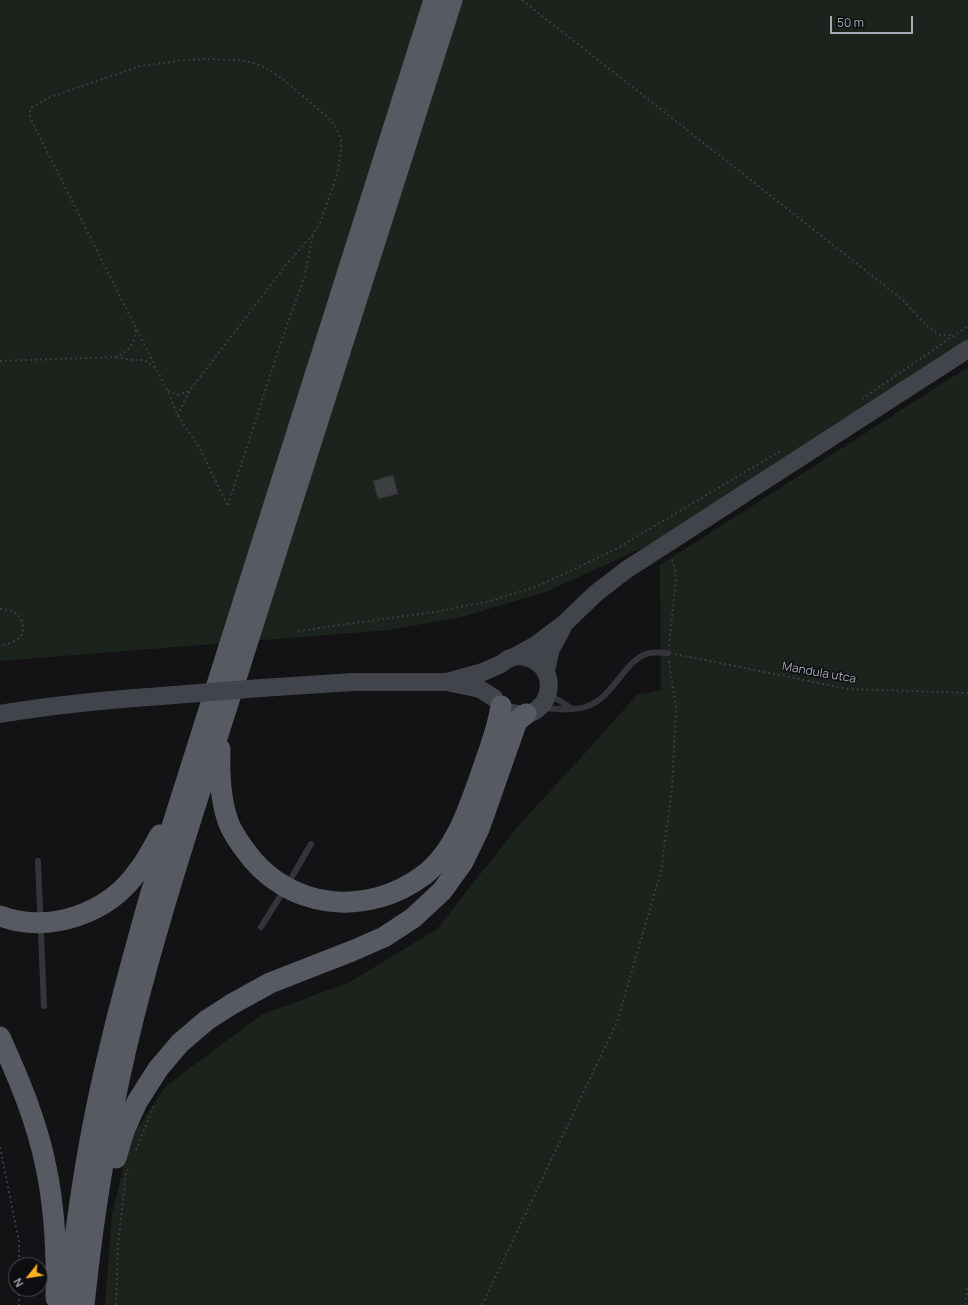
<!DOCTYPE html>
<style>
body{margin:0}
#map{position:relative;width:968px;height:1305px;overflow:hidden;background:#131315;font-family:Manrope,sans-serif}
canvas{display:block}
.north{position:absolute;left:8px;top:1257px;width:40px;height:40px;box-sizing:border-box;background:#0e0e10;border:1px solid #4a4c52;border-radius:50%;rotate:240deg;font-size:11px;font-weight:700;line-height:16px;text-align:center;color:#a3a9b6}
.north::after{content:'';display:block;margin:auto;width:14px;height:18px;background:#fdb222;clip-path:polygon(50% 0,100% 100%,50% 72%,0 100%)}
.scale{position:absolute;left:830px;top:16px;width:83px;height:18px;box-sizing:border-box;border:2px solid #a3a9b6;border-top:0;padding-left:5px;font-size:12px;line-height:14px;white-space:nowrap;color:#a3a9b6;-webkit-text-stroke:3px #0e0e10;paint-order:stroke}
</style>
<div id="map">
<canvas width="968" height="1305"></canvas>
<div class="north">N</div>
<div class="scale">50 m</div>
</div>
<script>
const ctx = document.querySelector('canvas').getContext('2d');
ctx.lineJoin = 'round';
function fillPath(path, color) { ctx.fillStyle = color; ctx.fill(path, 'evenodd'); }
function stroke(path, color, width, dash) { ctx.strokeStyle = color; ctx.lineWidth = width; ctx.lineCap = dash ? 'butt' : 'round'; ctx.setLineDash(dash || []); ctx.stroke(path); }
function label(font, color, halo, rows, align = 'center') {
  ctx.font = font + ' Manrope,sans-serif'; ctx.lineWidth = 3; ctx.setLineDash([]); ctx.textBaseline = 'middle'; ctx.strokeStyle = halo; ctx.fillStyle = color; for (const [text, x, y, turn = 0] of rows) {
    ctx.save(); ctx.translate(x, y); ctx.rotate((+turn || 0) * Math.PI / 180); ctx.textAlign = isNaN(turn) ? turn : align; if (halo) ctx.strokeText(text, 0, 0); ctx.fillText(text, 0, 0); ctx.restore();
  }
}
const green = new Path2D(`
 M0,0H968V343L845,424L834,425L787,458L660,540L548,591L466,616L390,630L0,661Z
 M968,367V1305H105L112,1214L130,1139L167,1085L261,1015L350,982L437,929L519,825L576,763L637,695L661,690L660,565Z`);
const building = new Path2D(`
 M393,475L398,494L378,499L373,481Z`);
const path = new Path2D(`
 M522,0L903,300L925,324L939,335H952
 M116,357L132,360H145L155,368
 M0,361L115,357C130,352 135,343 136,327
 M168,391L178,395L189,391
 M862,399L968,326
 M178,416L181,408L190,390L287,264L314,233L320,223L337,175L341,151V140L337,129L330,119L283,79L268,69L254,63L238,60L204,59L184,60L140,66L48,98L32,107L30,110V117L167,390L178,416L199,447L228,506
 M228,505L280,345L304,278L313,235
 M0,609C10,609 19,612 22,622C23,626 24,631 22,634C17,642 8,644 0,646
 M298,631L440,611L491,601L538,586L616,549L782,450
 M669,646L676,579L675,569L671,557
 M675,654L848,689L968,693
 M0,1147L19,1242V1265
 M136,1150L154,1106
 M19,1289V1305
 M116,1305L118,1244L126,1174L128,1169
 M482,1305L617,1022L661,871L672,788L676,708L669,660
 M965,1305L968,1286`);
const service = new Path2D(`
 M550,695L571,708
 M543,708C556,709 572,711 585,707C615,698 624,658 650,653C656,652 662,653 668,653
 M38,861L44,1006
 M261,927L286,887L311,844`);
const secondary = new Path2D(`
 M546,670L551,649L562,629
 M447,682L483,672L501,664L508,659L516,656L536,645L565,623L595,594L626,570L968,349
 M261,688L353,682H447L480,689L494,698
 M512,713C554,725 566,657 516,656
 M0,714C58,704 116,699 174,695`);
const trunk = new Path2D(`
 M220,749C219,775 220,800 229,824C233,833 239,842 245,850C287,910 367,918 424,875C457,850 471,802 484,765C491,745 498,727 501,706
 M0,916C49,934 108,914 138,871C147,860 153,847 160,835
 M0,1037C19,1079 37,1122 46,1167C55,1210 57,1254 56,1298
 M116,1158L124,1131L137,1102L158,1069L180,1043L207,1020L232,1004L270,983L352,951L384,937L413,918L442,891L463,862L479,829L517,721L526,714
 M66,1305C72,1262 77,1219 84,1176C99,1081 124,988 150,896L434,0
 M84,1305C94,1208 110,1111 134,1016C167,886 211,759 251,631C318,421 385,210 452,0`);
const secondaryBridge = new Path2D(`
 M174,695L261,688`);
const streetNames = [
 ["Mandula utca",819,673,10]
];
fillPath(green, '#1b231c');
fillPath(building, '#3c3e42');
stroke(building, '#2d2d31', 1);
stroke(path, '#393c41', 2, [2, 3]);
stroke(service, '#33353a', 6);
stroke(secondary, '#41444a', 18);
stroke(trunk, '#575a62', 21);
stroke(secondaryBridge, '#41444a', 18);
label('12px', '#a3a9b6', '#0e0e10', streetNames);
</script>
